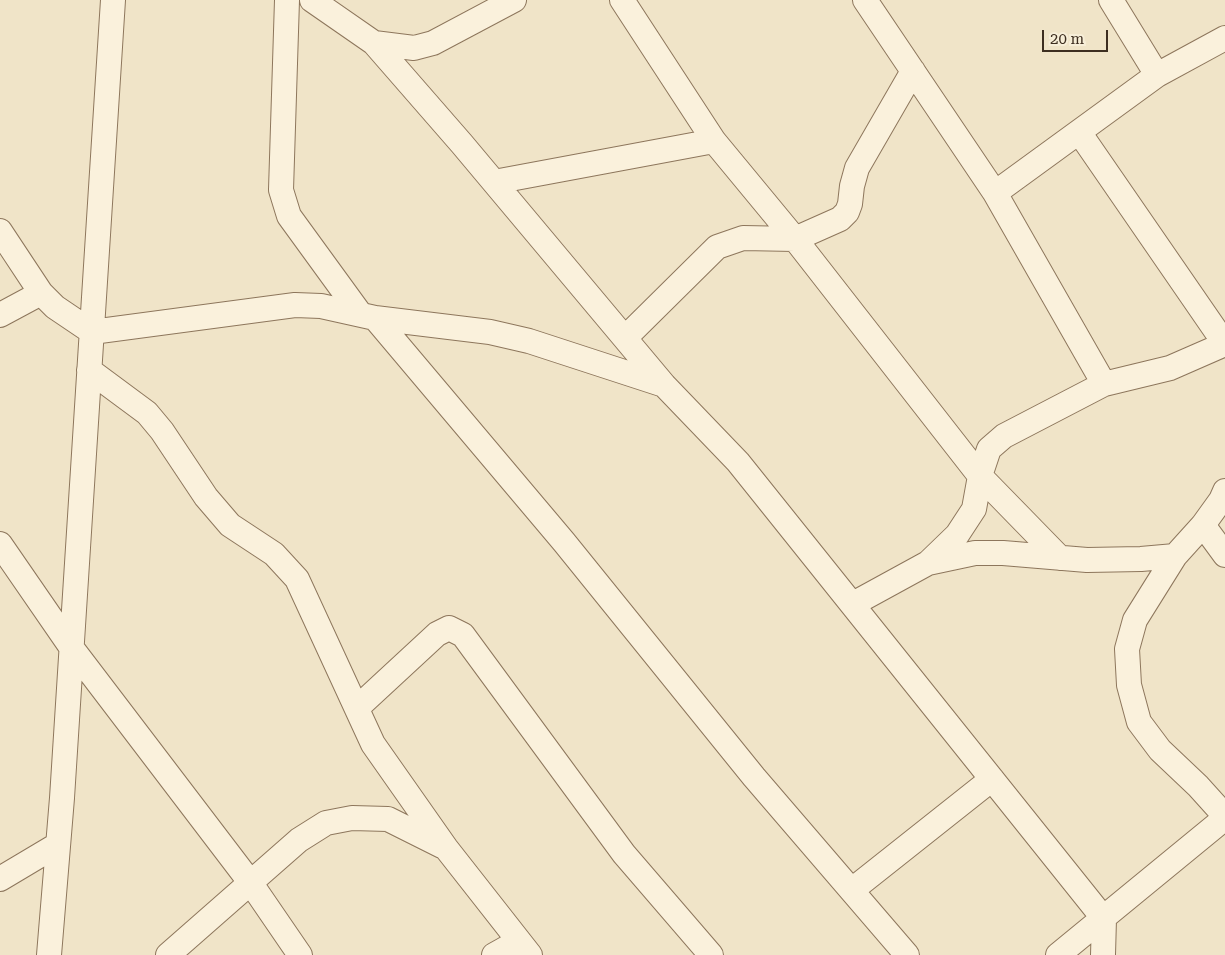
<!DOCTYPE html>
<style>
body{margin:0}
#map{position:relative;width:1225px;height:955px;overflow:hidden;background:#f0e4c8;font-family:"Roboto Serif",serif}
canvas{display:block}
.scale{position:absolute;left:1042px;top:30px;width:66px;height:22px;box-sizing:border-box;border:2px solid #3d2e20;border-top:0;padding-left:6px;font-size:15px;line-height:18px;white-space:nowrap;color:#3d2e20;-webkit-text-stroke:4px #f7eed8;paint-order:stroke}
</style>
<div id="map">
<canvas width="1225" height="955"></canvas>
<div class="scale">20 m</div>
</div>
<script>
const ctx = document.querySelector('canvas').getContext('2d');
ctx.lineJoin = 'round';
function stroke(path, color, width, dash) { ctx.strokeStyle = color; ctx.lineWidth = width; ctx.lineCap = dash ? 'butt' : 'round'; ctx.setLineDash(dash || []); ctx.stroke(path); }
const minor = new Path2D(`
 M287,0L281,190L289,216L361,315
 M312,0L374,43L462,144L664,385L738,462L1104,919L1103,955
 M622,0L714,141L795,239L980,476L1060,558
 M865,0L995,193L1104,384
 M1111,0L1157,75
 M374,43L414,48L433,43L514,0
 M1079,132L1225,344
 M494,182L714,141
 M995,193L1157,75L1225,38
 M0,231L41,293L55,307L92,332L295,305L321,306L375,318L490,332L529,341L664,385
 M0,315L41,293
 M375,318L564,542L754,777L907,955
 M625,338L717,247L743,238L795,239L840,219L847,212L850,204L852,186L857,168L913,71
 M89,370L147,413L162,431L206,497L230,525L274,554L297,579L373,744L446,848L530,955
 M1225,491L1221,500L1203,525L1175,556L1135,620L1127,649L1129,685L1139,722L1160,750L1198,786L1225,816
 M1203,525L1225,555
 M0,544L71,647L250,882L300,955
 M928,563L975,553H1003L1087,560L1141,559L1175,556
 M853,604L928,563L957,535L974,509L980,476L989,449L1004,436L1104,384L1170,368L1225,344
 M357,708L437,634L449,628L463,635L624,854L711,955
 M0,879L57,845
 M852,890L992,779
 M49,955L62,798L113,0
 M168,955L299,840L326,823L352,818L388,819L442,846
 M494,955L519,941
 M1058,955L1225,818`);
stroke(minor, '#8d765c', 26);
stroke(minor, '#faf1dc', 24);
</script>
